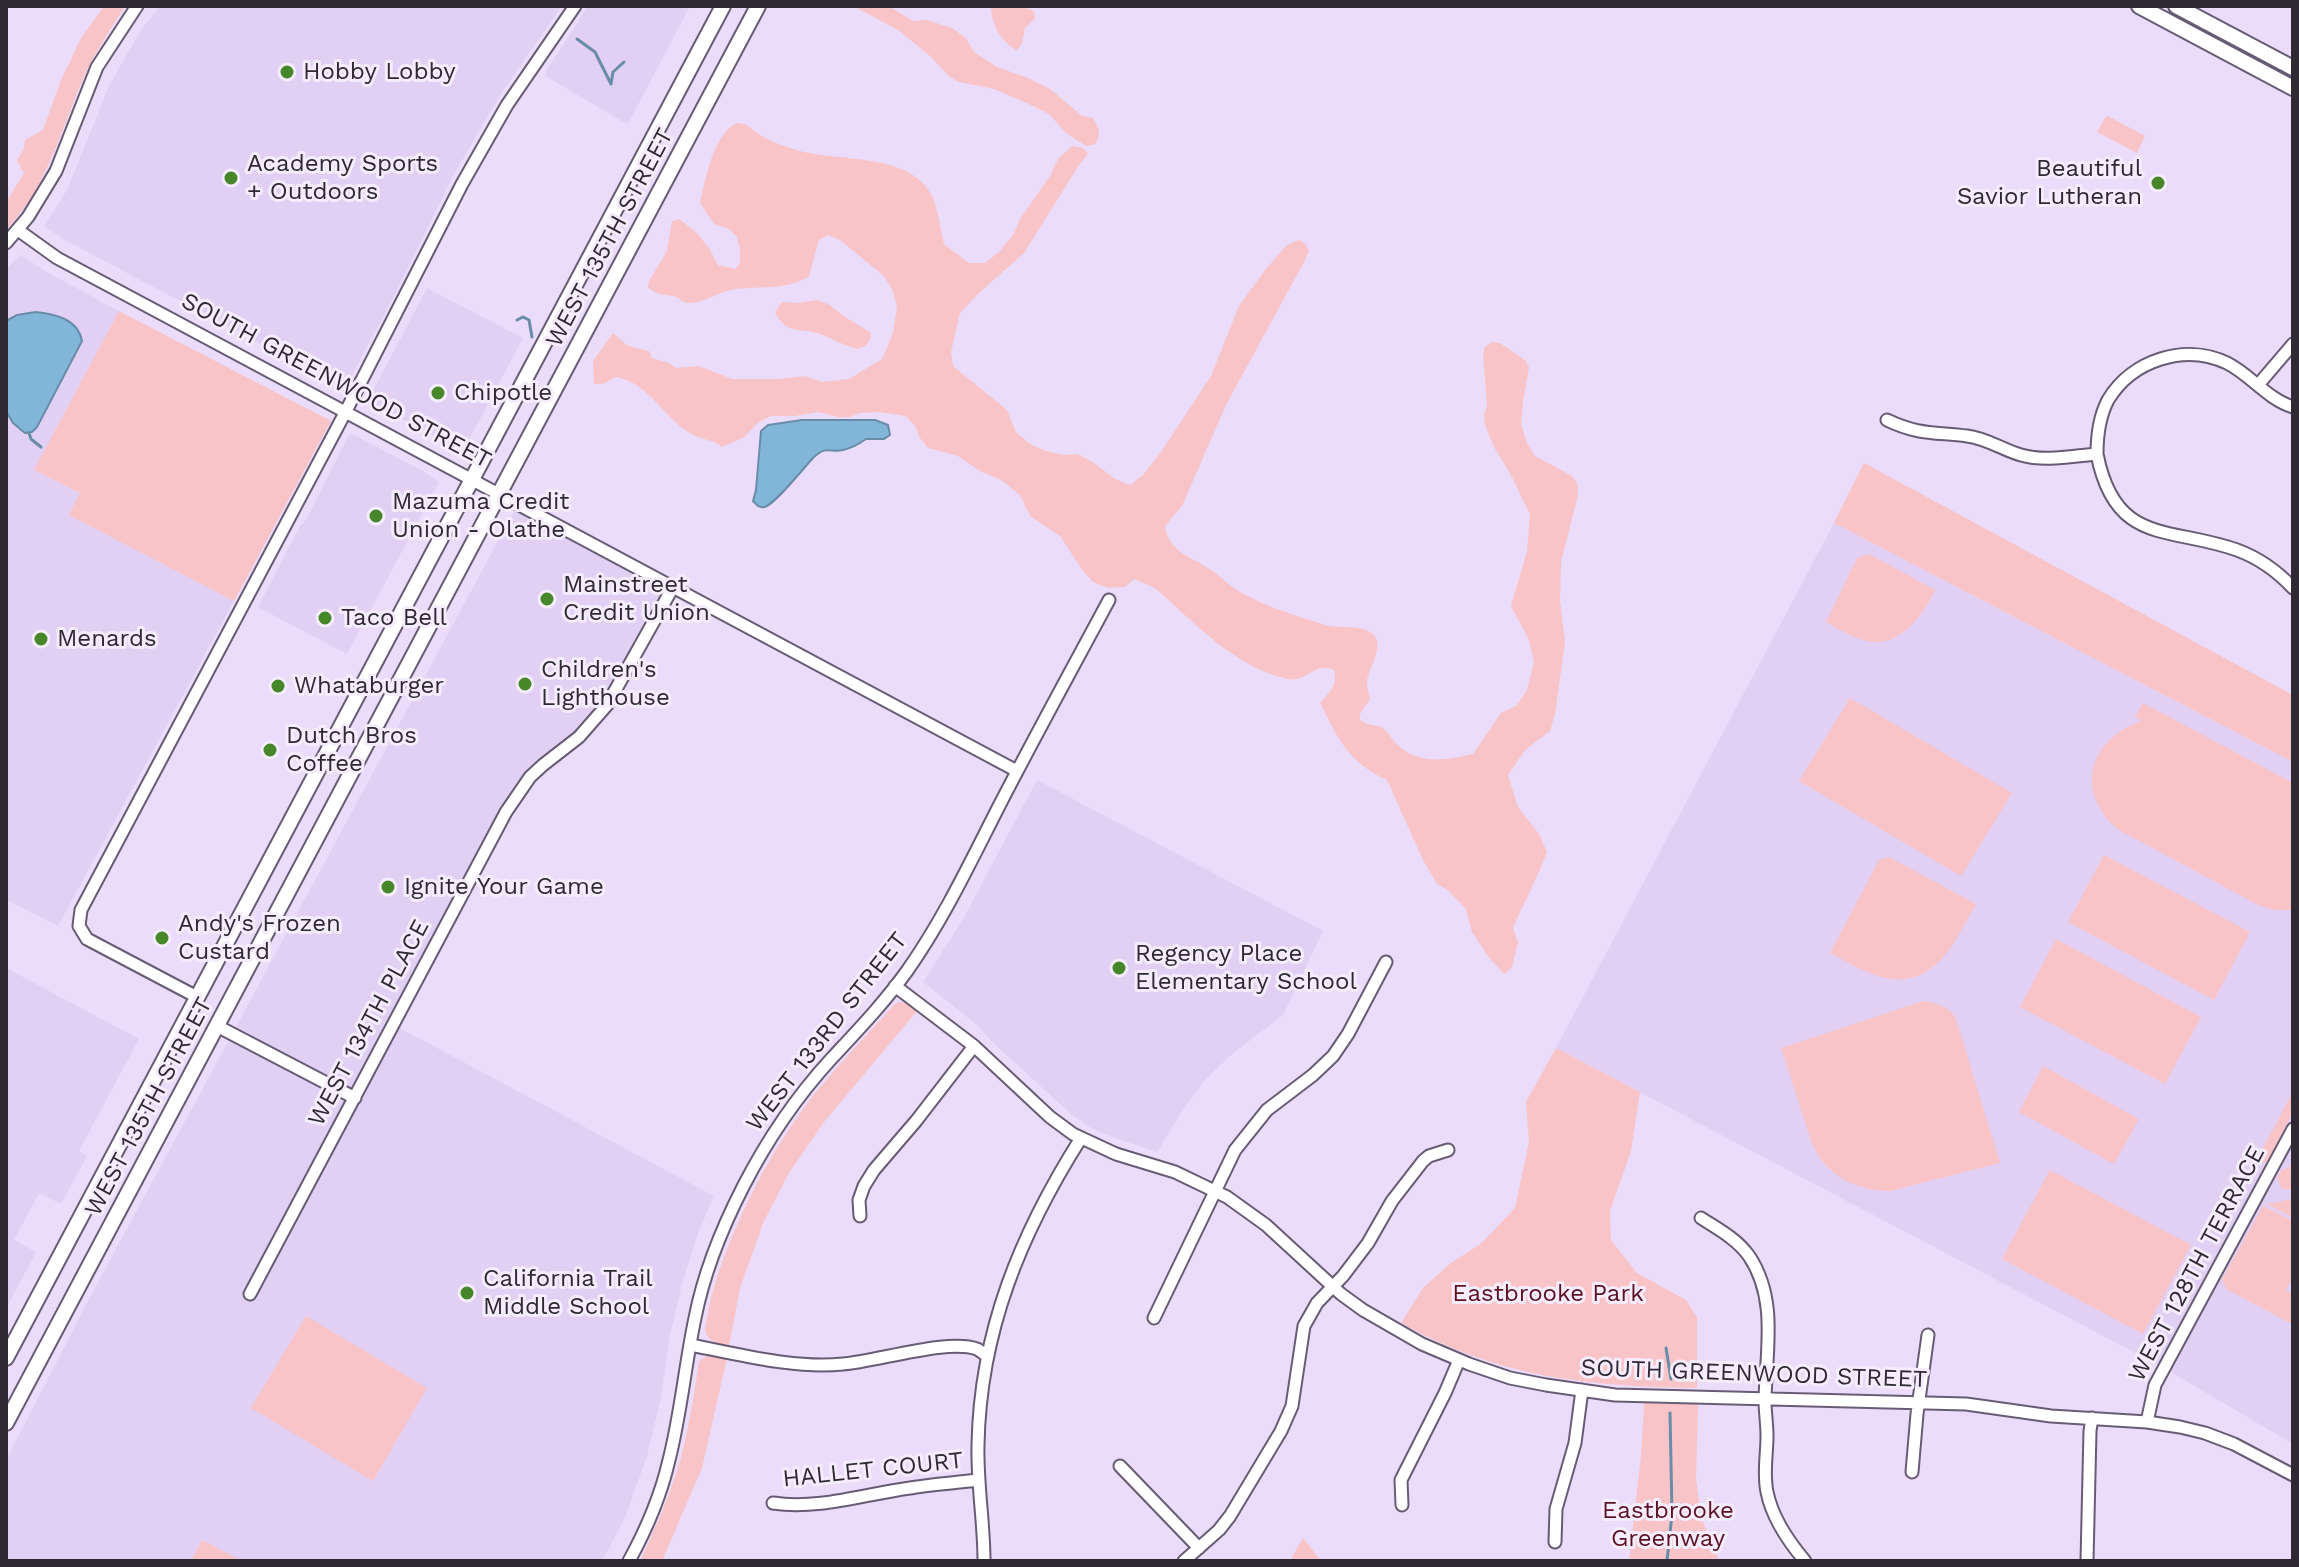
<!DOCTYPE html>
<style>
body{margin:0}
#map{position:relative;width:2299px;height:1567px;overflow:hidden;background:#eadcfa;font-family:"Work Sans",sans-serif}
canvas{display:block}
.frame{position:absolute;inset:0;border:8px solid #2f2934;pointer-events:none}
</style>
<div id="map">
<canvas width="2299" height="1567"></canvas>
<div class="frame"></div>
</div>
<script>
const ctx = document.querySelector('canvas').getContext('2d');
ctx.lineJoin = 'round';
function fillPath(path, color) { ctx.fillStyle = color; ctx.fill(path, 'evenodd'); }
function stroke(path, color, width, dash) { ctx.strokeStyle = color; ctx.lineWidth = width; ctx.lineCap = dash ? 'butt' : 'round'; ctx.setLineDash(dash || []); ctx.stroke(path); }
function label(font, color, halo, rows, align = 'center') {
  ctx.font = font + ' "Work Sans",sans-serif'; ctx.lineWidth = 6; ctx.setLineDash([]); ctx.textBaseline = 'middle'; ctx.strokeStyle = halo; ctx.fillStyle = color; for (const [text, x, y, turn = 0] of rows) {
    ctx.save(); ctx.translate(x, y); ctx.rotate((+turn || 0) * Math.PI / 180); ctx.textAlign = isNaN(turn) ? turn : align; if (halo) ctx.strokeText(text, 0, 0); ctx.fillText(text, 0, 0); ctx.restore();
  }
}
const built = new Path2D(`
 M160,6H562L502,92L453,176L395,294L346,387H343L91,254L65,240L44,226L67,190L109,86L141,30Z
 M588,6H690L629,122L625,123L547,77L546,71Z
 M21,255L45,271L119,311L35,470L81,493L70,515L234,601L58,926L6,900V269Z
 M427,288L523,338L463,451L372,403L374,389Z
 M350,433L423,471L439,482L347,654L258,607L300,526L306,520Z
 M518,504L673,587L607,705L530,777L396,1026L714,1196L698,1233L682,1284L669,1340L661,1397L647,1456L626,1515L613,1541L602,1561H7L6,1460L88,1301Z
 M1834,523L2293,762V1444L2164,1368L1556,1048Z
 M1037,780L1323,931L1283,1015L1231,1055L1206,1079L1184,1108L1157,1152L1112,1137L1091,1128L1072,1115L990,1040L977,1025L923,982L963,919Z
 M6,968L139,1039L79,1151L87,1156L61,1204L39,1193L14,1240L36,1252L6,1309Z`);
const green = new Path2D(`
 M104,6H125C112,27 98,48 87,70C62,125 49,185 6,230V202L24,173L17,160L24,149L25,140L43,130L61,80L81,38Z
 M853,6H889L913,21L927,20L952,28L966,38L974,52L997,67L1028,78L1050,89L1082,116L1093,118C1099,128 1102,134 1095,144L1086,146L1066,133L1049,114L1029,104L994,89L959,82L950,77L930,56L898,30Z
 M991,6H1021L1034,11L1035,19L1025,28L1022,43L1017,50C1001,42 991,24 991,6Z
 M2108,116L2145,136L2137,153L2097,132L2105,118Z
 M736,123C747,123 749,127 757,133C768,141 784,146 797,150C837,163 910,151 932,196C939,211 940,229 944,244L969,263H985L999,252L1013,235L1020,219L1050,176L1058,159L1072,146L1083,148L1088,154L1079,165L1024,253L979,293L960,313L951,352L953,366L1007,410L1016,432L1030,444L1046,451L1063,455L1077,454L1093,462L1115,479L1130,485L1143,475L1161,452L1211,376L1239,306L1265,270L1287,245L1299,240L1306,245L1309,251L1304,262L1226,405L1182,506L1165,526C1169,553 1191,556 1211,570C1221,577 1230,586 1240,592C1267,607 1296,616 1326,625C1340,629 1361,624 1373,634C1385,646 1369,668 1367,681C1366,686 1369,693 1370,699L1360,714V720L1367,724L1382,727C1389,733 1392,740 1399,746C1420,765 1447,760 1473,754L1501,713L1516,706L1527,690L1534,662L1529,640L1511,606L1527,551L1530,515L1512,477L1494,447L1485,425L1484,416L1487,404L1483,355L1485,347L1491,342L1500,343L1526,361L1529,367L1523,402L1521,424L1527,443L1535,456L1572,476L1577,483L1578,495L1561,562L1560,601L1565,642L1555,714L1550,731L1525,750L1508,775L1518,807L1539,834L1547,852C1537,879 1524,902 1513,928L1518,942L1512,967L1504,974L1490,959L1472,932L1466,909L1449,891L1437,884L1423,860L1387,780C1349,763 1338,739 1320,703C1329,692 1338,687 1334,670C1316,661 1306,683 1288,679C1235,668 1194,622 1155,588L1134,579L1125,587L1108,588L1093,582L1083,571L1060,536L1030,516L1020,495L1001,480L980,471L958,456L928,448L920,438L915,426L906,416L878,412L860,413L850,417H838L818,412L795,416H771L759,422L744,437L722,447C713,439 703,440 693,435C664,419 650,383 616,377L603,384H594L593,361L613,333L628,346L649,351L652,358L669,363L676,368L699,366L732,379H779L805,376L822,382L849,379L882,359L893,333L897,307L893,291L884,276L840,240L828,235L819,240L809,276C785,292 757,285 730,290C716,293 702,304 688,303C681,302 682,300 676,297C666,293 657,297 648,287L649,281L667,251L672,221L679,219L696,232L709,248L718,265L735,269L740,263V249L737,237L729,229L714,224L700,203C706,178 712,138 736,123Z
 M817,300L830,305L845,317L870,332C873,342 865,347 857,349C845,346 833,339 820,334C803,327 786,336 775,312L782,302L799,303Z
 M119,311L331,421L234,601L69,515L80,493L34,470Z
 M1864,463L2293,695V762L1834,523Z
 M1869,554L1935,590C1924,613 1903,644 1874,642C1857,641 1840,630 1826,622L1857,558Z
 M1850,698L2012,793L1961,876L1799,781Z
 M2143,703L2293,783V910H2274L2260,906L2119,830C2074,793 2088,739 2142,721L2135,717Z
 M2104,855L2250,932L2214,1000L2068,922Z
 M1889,857L1976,904C1955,941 1935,991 1881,977C1863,972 1846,961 1830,953L1879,860Z
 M2056,939L2201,1017L2165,1084L2020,1007Z
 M1923,1001C1938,1003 1948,1006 1956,1019L2000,1163L1890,1191C1858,1191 1829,1177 1814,1148C1809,1137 1806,1124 1802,1113C1795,1091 1788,1069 1781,1048Z
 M899,1002L905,1003L918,1010L824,1122L789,1173L764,1221L740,1288L729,1346C717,1343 709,1343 705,1331C709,1296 721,1263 734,1232C750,1194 769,1159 792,1125C821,1081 860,1043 895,1004Z
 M1556,1048L1640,1092L1631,1151L1610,1211L1611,1240L1637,1273L1686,1300L1697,1317V1388C1586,1386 1500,1378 1401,1323L1423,1288L1451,1263L1482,1243L1515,1208L1529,1142L1526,1102Z
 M2043,1066L2139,1119L2114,1164L2019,1112Z
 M2293,1092V1112L2268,1160L2263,1164L2256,1163L2251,1155L2254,1153L2259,1155Z
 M2293,1161V1189H2282L2277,1178L2281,1170L2289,1168Z
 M2050,1170L2191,1245L2143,1334L2002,1259Z
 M2293,1199V1218L2267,1204Z
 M2263,1206L2293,1221V1277L2286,1290L2293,1294L2292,1324L2226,1289L2222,1279Z
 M306,1316L427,1388L373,1481L251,1408Z
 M707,1356L727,1358L702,1468L662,1561H640C655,1529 670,1495 680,1461C689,1428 694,1395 699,1361Z
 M1644,1403L1698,1404L1696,1479L1701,1517L1719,1561H1629L1641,1456Z
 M1303,1538L1321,1561H1290Z
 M202,1540L242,1561H191Z`);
const water = new Path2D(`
 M36,312C55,314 78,319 82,341L37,427L32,432L25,433L13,423L6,411V321L17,315Z
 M802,420H875L888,425L890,435L884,439H866C859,444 852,448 843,450C830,453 827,445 814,457C805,466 774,506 764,507C758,508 756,504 753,501L756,490L761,431L768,425Z`);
const stream = new Path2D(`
 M577,39L595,52L611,84
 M611,84L613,72L624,62
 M517,320L523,317L529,320L532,337
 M29,433L31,439L41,447
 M1666,1348L1671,1379
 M1667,1561L1672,1514L1670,1413`);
const minor = new Path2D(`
 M18,230L57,258L1017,771
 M6,243L28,217L56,171L97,67L137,6
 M2258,385L2293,344
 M1887,420C1918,435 1935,432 1967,436C1986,438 2003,450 2021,455C2045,462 2072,456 2097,454C2115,546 2170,526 2237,550C2259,558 2277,571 2293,588
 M2097,454C2097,436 2099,417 2108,400C2132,360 2185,343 2227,363C2251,375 2267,399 2293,407
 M895,986L974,1046L1050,1117L1073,1134L1116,1154L1175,1172L1227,1197L1266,1225L1341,1294L1363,1310L1422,1344L1469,1364L1510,1378L1546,1385L1615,1395L1966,1404L2051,1416L2147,1422L2180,1427L2205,1433L2234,1444L2293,1475
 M197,997L87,939L79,926L81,910L346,411L462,184L507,105L575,6
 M217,1026L355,1098
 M860,1216L859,1200L864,1186L874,1170L916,1121L974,1046
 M1701,1218C1718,1229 1737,1239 1749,1256C1778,1299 1766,1351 1765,1400C1765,1412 1767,1424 1767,1436C1767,1455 1763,1473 1767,1492C1772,1517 1788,1541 1805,1561
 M250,1294L506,812L530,777L543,765L579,737L607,705L673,587
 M1154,1318L1235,1150L1267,1110L1313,1075L1333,1056L1348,1034L1386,962
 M690,1345C739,1354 793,1369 843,1364C875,1362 949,1338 977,1349C981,1351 984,1354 987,1356
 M2147,1422L2155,1385L2293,1129
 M1120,1466L1199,1548
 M1912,1472L1917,1414L1928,1335
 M773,1503C818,1510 865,1494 910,1488C932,1484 955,1483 978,1480
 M1402,1505L1401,1480L1445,1393L1459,1360
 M1555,1542L1556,1509L1575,1443L1582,1390
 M629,1561C646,1530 661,1495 669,1460C681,1413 685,1365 695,1318C704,1272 722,1228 743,1187C766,1142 797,1096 832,1058C858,1030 884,1003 907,971C943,920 970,863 998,808C1034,738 1072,669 1109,600
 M984,1561C984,1522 977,1484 978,1445C980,1331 1021,1233 1081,1138
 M1184,1561L1219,1530L1230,1516L1281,1431L1292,1406L1304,1326L1317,1303L1343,1276L1368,1243L1392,1201L1423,1161L1429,1156L1448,1150
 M2087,1561L2090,1431L2092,1418`);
const major = new Path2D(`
 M2139,6L2293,88
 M2176,6L2293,68
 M6,1358L723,6
 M6,1423L758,6`);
const markers = [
 [287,72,8,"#46872a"],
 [231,178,8,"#46872a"],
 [2158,183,8,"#46872a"],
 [438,393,8,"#46872a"],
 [376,516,8,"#46872a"],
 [547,599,8,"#46872a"],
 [325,618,8,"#46872a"],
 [41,639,8,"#46872a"],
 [525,684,8,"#46872a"],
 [278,686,8,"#46872a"],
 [270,750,8,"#46872a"],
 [388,887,8,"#46872a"],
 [162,938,8,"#46872a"],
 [1119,968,8,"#46872a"],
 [467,1293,8,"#46872a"]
];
const poiNames = [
 ["Hobby Lobby",303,72],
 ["Academy Sports",247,164],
 ["+ Outdoors",247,192],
 ["Beautiful",2142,169,"right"],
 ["Savior Lutheran",2142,197,"right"],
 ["Chipotle",454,393],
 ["Mazuma Credit",392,502],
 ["Union - Olathe",392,530],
 ["Mainstreet",563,585],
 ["Credit Union",563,613],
 ["Taco Bell",341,618],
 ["Menards",57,639],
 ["Children's",541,670],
 ["Lighthouse",541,698],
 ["Whataburger",294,686],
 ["Dutch Bros",286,736],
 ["Coffee",286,764],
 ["Ignite Your Game",404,887],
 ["Andy's Frozen",178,924],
 ["Custard",178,952],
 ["Regency Place",1135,954],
 ["Elementary School",1135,982],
 ["California Trail",483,1279],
 ["Middle School",483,1307]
];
const streetNames = [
 ["WEST 135TH STREET",610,238,-62],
 ["SOUTH GREENWOOD STREET",336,381,28],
 ["WEST 134TH PLACE",369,1023,-62],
 ["WEST 133RD STREET",827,1032,-52],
 ["WEST 135TH STREET",149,1107,-62],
 ["WEST 128TH TERRACE",2197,1264,-62],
 ["SOUTH GREENWOOD STREET",1754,1374,2],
 ["HALLET COURT",873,1470,-6]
];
const parkNames = [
 ["Eastbrooke Park",1548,1294],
 ["Eastbrooke",1668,1511],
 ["Greenway",1668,1539]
];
fillPath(built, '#e1d0f4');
fillPath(green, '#f8c4c7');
fillPath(water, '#82b6d9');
stroke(water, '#698ca8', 2);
stroke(stream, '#698ca8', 3);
stroke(minor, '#685c75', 15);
stroke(major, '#685c75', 18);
stroke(minor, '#fff', 11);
stroke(major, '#fff', 14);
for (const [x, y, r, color] of markers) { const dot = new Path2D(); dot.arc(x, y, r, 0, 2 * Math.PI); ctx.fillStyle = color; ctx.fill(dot); stroke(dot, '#f5ecfe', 3); }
label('24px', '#2f2934', '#f5ecfe', poiNames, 'left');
label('24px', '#2f2934', '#f5ecfe', streetNames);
label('24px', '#5c1221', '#f5ecfe', parkNames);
</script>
